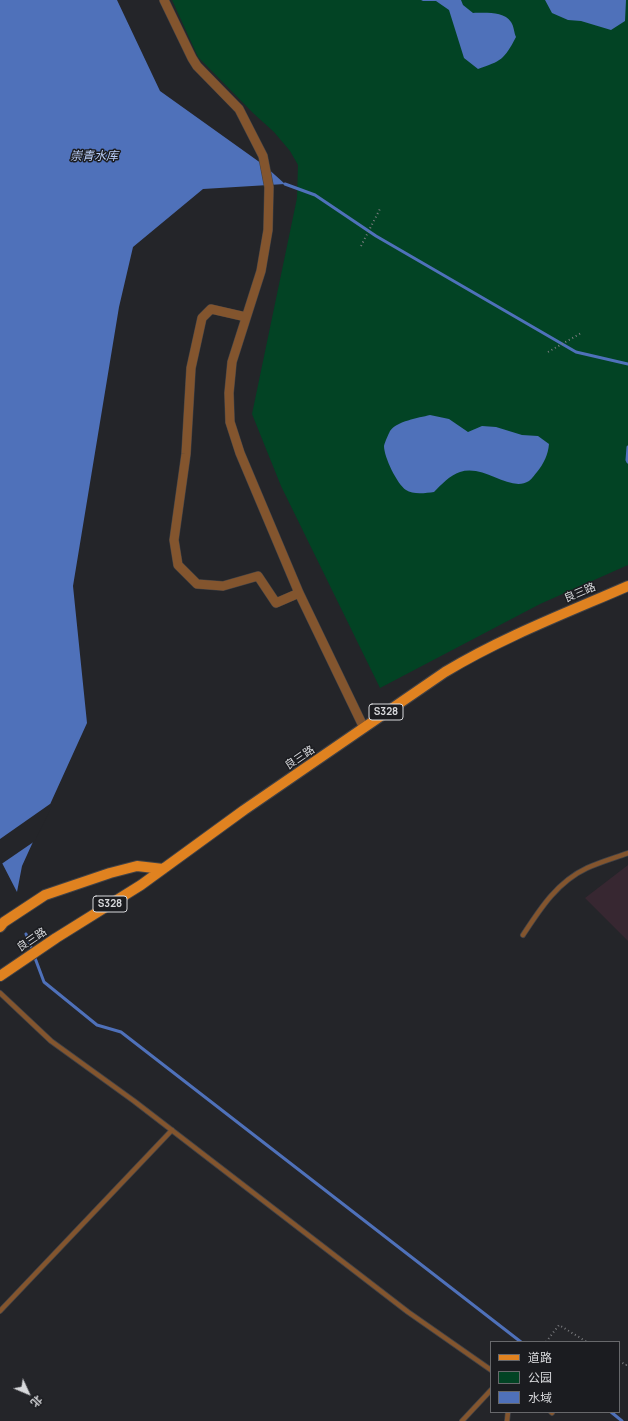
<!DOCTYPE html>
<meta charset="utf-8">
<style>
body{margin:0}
#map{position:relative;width:628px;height:1421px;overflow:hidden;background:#242529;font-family:Manrope,"Noto Sans SC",sans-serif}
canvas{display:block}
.legend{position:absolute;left:490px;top:1341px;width:130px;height:72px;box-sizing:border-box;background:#1b1c20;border:1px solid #67686b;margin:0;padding:5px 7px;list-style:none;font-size:12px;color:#d8d9dc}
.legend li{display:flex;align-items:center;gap:8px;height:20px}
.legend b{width:20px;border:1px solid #67686b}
.north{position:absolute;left:8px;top:1373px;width:40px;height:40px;-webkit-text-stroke:3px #1b1c20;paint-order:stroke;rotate:134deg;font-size:11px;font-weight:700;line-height:16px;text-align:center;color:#d8d9dc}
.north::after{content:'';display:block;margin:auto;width:14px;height:18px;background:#d8d9dc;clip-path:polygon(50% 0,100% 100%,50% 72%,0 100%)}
</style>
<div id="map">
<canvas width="628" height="1421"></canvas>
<ul class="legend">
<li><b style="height:5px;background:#e08220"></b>道路</li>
<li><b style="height:11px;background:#024324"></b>公园</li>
<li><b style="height:11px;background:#4f71ba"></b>水域</li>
</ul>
<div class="north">北</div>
</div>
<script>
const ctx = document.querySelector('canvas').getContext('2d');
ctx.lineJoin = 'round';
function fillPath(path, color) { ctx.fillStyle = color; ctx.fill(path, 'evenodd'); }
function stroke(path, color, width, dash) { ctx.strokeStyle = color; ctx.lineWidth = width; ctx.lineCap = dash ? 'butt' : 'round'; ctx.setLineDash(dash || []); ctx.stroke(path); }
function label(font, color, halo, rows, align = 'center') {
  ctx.font = font + ' Manrope,"Noto Sans SC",sans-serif'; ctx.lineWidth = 3; ctx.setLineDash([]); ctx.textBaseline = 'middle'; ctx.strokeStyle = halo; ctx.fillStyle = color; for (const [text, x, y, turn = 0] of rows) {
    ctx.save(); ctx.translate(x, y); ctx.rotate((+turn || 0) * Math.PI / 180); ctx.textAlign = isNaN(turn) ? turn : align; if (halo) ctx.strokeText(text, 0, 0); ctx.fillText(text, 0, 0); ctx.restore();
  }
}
const industrial = new Path2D(`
 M628,865V941L585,898Z`);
const green = new Path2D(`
 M172,0H628V565L540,604L380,688L281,486L252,414L297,198L298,165L290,151L274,132L253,113L198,57Z`);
const water = new Path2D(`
 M0,0H117L160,91L265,166L285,184L203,189L133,247L119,307L73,586L87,723L22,866L17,892L0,859Z
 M421,0H461L463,5L473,13C484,13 504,11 511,22C514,26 514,33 516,37C504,60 501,61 478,69L464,58L449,10L436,1H423Z
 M545,0H626L625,21L611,30L581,21L568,20L552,13Z
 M430,415L449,419L468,432L482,426L496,427L522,435L538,436L549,444C548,455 544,463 537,472C535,474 532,479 529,481C510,493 485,464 460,472C450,475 441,485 434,492C426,493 413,495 406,490C397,484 384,457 384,446C385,442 388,435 390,431C397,421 418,418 430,415Z`);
const pier = new Path2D(`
 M50,804L52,806L35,841L0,865V839Z`);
const stream = new Path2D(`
 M285,184L315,195L376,236L576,352L628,364
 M628,447L627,460L628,462
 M26,934L44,982L97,1025L121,1032L521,1342
 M611,1412L622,1421`);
const path = new Path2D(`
 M361,246L381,207
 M548,352L581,333
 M546,1342L559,1325L587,1342
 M619,1361L626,1365L628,1363`);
const service = new Path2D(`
 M523,935C540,909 557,882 587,868C600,862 614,858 628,853
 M0,993L51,1041L134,1101L408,1312L491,1370
 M0,1311L172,1130
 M551,1412L552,1413
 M462,1421L491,1390
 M507,1421L508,1412`);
const minor = new Path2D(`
 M164,0L192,58L197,66L239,109L263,156L269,187L268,230L261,271L232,362L229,393L230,422L240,453L299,593L364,728
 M246,317L211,309L202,318L191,368L186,454L174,540L178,565L197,584L223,586L258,576L276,603L299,593`);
const primary = new Path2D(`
 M0,927L4,922L45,895L110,873L137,866L163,869
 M0,976L56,938L141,885L244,810L445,672C503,637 566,613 628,586`);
const shields = [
 [386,712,34],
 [110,904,34]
];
const shieldNames = [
 ["S328",386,712],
 ["S328",110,904]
];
const streetNames = [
 ["良三路",580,593,-23],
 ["良三路",300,758,-34],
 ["良三路",32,940,-34]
];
const waterNames = [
 ["崇青水库",94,157]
];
fillPath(industrial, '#372731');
fillPath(green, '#024324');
fillPath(water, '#4f71ba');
fillPath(pier, '#242529');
stroke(stream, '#4f71ba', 3);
stroke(service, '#414246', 6);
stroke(minor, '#414246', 10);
stroke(primary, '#414246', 12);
stroke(path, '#7a7b7e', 2, [1, 3]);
stroke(service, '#83552e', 4.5);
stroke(minor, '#83552e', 9);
stroke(primary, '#e08220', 10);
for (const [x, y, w] of shields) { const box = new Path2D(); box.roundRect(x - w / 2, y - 8, w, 16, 3); ctx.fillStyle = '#1b1c20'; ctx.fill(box); stroke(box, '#d8d9dc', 1); }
label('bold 10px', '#d8d9dc', null, shieldNames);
label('11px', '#d8d9dc', '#1b1c20', streetNames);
label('italic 12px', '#b8ccf4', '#1b1c20', waterNames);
</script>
